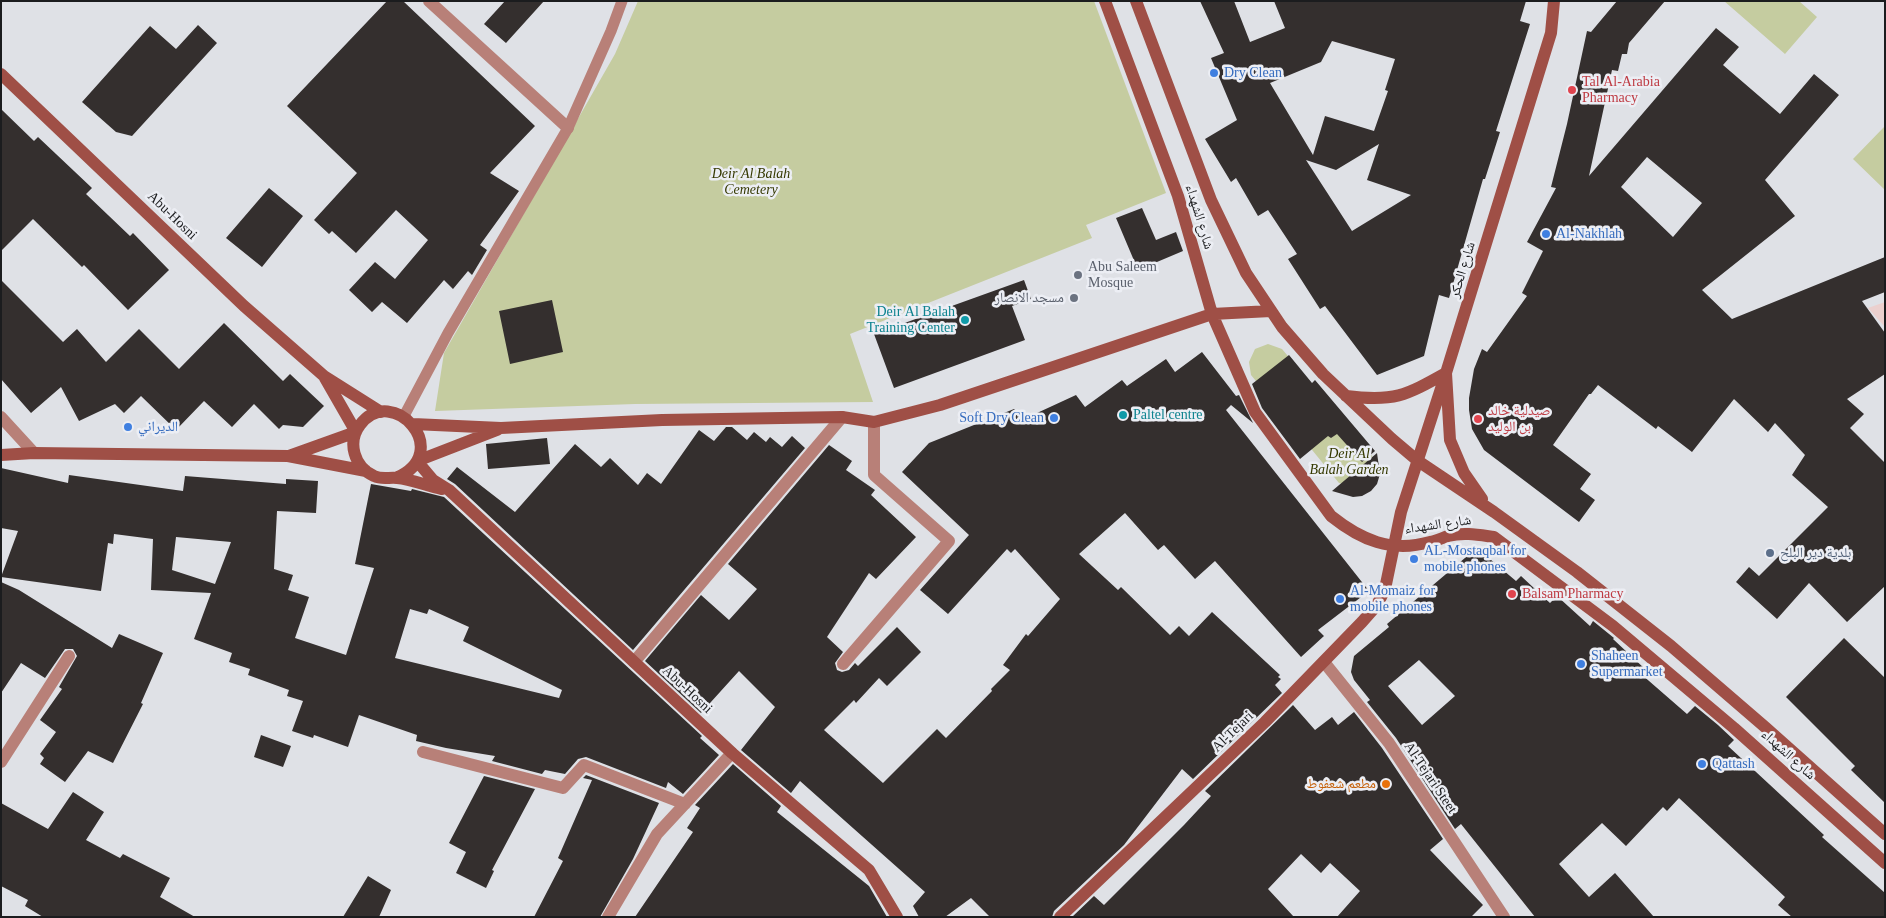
<!DOCTYPE html>
<meta charset="utf-8">
<style>
body{margin:0}
#map{position:relative;width:1886px;height:918px;overflow:hidden;background:#dfe1e6;font-family:"Times New Roman",serif}
canvas{display:block}
.frame{position:absolute;inset:0;border:2px solid #1b1c1e;pointer-events:none}
</style>
<div id="map">
<canvas width="1886" height="918"></canvas>
<div class="frame"></div>
</div>
<script>
const ctx = document.querySelector('canvas').getContext('2d');
ctx.lineJoin = 'round';
function fillPath(path, color) { ctx.fillStyle = color; ctx.fill(path, 'evenodd'); }
function stroke(path, color, width, dash) { ctx.strokeStyle = color; ctx.lineWidth = width; ctx.lineCap = dash ? 'butt' : 'round'; ctx.setLineDash(dash || []); ctx.stroke(path); }
function label(font, color, halo, rows, align = 'center') {
  ctx.font = font + ' "Times New Roman","Noto Naskh Arabic",serif'; ctx.lineWidth = 5; ctx.setLineDash([]); ctx.textBaseline = 'middle'; ctx.strokeStyle = halo; ctx.fillStyle = color; for (const [text, x, y, turn = 0] of rows) {
    ctx.save(); ctx.translate(x, y); ctx.rotate((+turn || 0) * Math.PI / 180); ctx.textAlign = isNaN(turn) ? turn : align; if (halo) ctx.strokeText(text, 0, 0); ctx.fillText(text, 0, 0); ctx.restore();
  }
}
const medical = new Path2D(`
 M1885,302V327L1868,308Z`);
const green = new Path2D(`
 M638,1H1094L1166,193L1086,225L1092,238L850,334L873,402L635,404L435,411L444,353L615,54Z
 M1724,1H1799L1817,17L1785,54Z
 M1885,126V190L1853,159Z
 M1268,344L1282,349L1372,456L1373,471L1351,486L1339,483L1251,375L1249,362L1255,349Z`);
const building = new Path2D(`
 M387,1H403L535,126L490,173L519,191L480,245L487,250L472,275L468,271L453,289L444,280L407,323L382,302L372,312L349,290L375,262L395,279L428,240L396,210L356,253L332,231L329,234L314,220L357,173L287,106Z
 M505,1H544L506,43L484,24Z
 M1200,1H1234L1250,42L1285,28L1274,1H1526L1520,21L1530,24L1496,131L1500,132L1485,179H1483L1449,298L1439,295L1424,356L1377,375L1325,306L1320,309L1288,259L1297,254L1268,210L1258,216L1236,178L1231,182L1205,139L1237,120L1211,58L1224,53ZM1332,41L1395,59L1385,90L1388,91L1374,131L1325,116L1313,155L1270,83L1321,62ZM1379,144L1367,180L1411,195L1352,231L1306,160L1336,170Z
 M1617,1H1665L1629,43L1627,54H1622L1618,71L1612,70L1589,176L1716,28L1739,47L1723,65L1780,114L1814,74L1839,95L1765,180L1795,216L1702,290L1732,319L1885,257V292L1862,301L1885,333V374L1847,399L1864,414L1850,428L1885,463V586L1847,622L1809,583L1777,619L1736,582L1749,567L1759,576L1828,507L1792,475L1805,455L1775,423L1768,432L1734,399L1692,452L1658,426L1656,429L1598,385L1591,394H1589L1553,445L1591,474L1580,489L1595,500L1579,522L1484,450L1472,429L1469,410V398L1474,369L1482,349L1487,352L1527,296L1522,293L1543,251L1527,242L1556,188L1551,187L1567,124L1587,31L1591,32ZM1647,157L1702,203L1673,237L1621,187Z
 M198,25L217,43L132,136L116,132L82,102L150,26L176,49Z
 M1,109L34,141L38,137L92,188L86,194L130,236L133,233L169,270L128,310L84,265L82,267L33,219L1,251Z
 M269,188L303,216L262,267L226,238Z
 M1142,208L1156,240L1176,232L1183,251L1138,270L1116,218Z
 M1,280L63,342L77,329L106,362L139,329L179,369L224,323L283,381L290,374L324,406L303,427L283,425L279,429L254,404L232,427L204,401L176,430L141,396L124,413L115,404L79,421L61,387L31,413L1,379Z
 M1024,280L1031,299L1012,306L1025,340L894,388L874,334Z
 M552,300L563,352L510,364L499,311Z
 M1202,352L1236,396L1239,395L1253,423L1231,405L1226,410L1369,591L1318,630L1324,636L1301,657L1215,561L1195,579L1164,545L1158,550L1125,513L1079,554L1118,590L1121,587L1170,635L1179,626L1189,636L1212,612L1280,675L1278,677L1281,679L1275,685L1282,693L1193,779L1182,769L1124,845L1054,911L1052,917H990L971,898L945,917H919L913,906L925,892L800,781L791,793L741,750L775,707L739,671L701,713L645,661L701,595L729,620L757,589L728,564L829,445L852,461L846,470L875,490L871,495L916,537L876,579L869,573L827,637L843,652L835,663L837,670L842,672L849,670L855,663L858,666L897,627L921,652L887,686L879,678L856,703L854,700L824,730L883,783L937,729L946,738L992,691L991,689L1010,670L1003,665L1026,634L1028,636L1060,599L1015,549L1011,553L1007,549L948,614L920,590L969,535L902,472L929,443L1014,409L1024,419L1076,395L1085,407L1122,380L1127,386L1166,359L1175,372Z
 M1289,355L1312,383L1315,380L1375,451L1362,462L1337,434L1331,438L1328,436L1300,459L1262,408L1252,384Z
 M726,427H732L747,440L754,432L766,442L770,437L782,447L792,436L805,448L633,650L455,484L447,479L457,467L515,512L575,444L601,467L610,458L638,485L647,473L661,484L699,430L714,441Z
 M547,438L550,464L488,469L486,444Z
 M1377,453L1380,474L1377,484L1371,491L1362,496L1353,497L1332,491Z
 M1,468L68,483L69,475L183,491L185,476L286,484V479L318,481L316,513L277,511L274,569L293,575L288,590L309,597L295,638L346,655L374,568L355,564L371,484L411,491L412,489L444,497L702,736L700,738L719,755L683,794L668,782L666,788L586,757L578,759L565,774L545,770L542,774L492,761L495,756L446,748L416,741L417,735L359,715L348,747L314,735L313,738L292,731L303,701L287,696L289,690L248,675L250,669L229,662L232,653L194,639L211,593L151,590L153,539L114,534L113,544L108,543L101,591L1,577L18,531L1,528ZM176,537L231,542L215,584L172,570ZM410,609L427,614L429,609L469,627L463,641L562,690L559,698L395,658Z
 M1472,552L1484,554L1516,581L1521,576L1550,603L1557,596L1590,626L1593,621L1614,638L1613,639L1645,669L1641,674L1687,714L1695,706L1718,725L1734,740L1728,746L1824,835L1822,837L1885,893V917H1792L1778,905L1785,897L1679,798L1667,811L1663,807L1626,846L1602,823L1559,864L1589,897L1615,873L1654,917H1535L1461,824L1455,829L1396,738L1367,702L1370,700L1354,680L1351,672L1354,656L1389,627L1387,624ZM1419,660L1455,696L1422,725L1388,686Z
 M1,582L19,590L112,648L119,634L163,653L141,703L143,704L113,763L88,751L65,782L40,764L44,758L40,754L56,732L40,720L62,689L59,687L77,656L73,649H65L45,678L21,663L1,693Z
 M1844,638L1885,678V803L1851,770L1855,766L1786,697Z
 M1293,705L1315,730L1332,717L1338,725L1354,712L1382,748L1443,839L1430,850L1483,905L1471,917H1337L1360,891L1330,863L1321,873L1301,854L1268,889L1294,917H1072L1094,896L1104,905L1184,825L1211,796L1205,791Z
 M261,735L291,746L283,767L254,757Z
 M733,764L781,806L777,812L869,886L887,917H635L693,832L687,828L700,808L695,805Z
 M586,775L659,803L633,859L600,917H534L563,861L558,858L592,780L583,778Z
 M484,776L535,789L492,870L494,871L486,888L456,873L466,852L449,843Z
 M73,792L104,812L86,840L120,858L123,854L170,878L160,897L195,917H43L25,906L28,900L1,886V803L48,829Z
 M368,876L391,890L379,917H343Z`);
const lane = new Path2D(`
 M404,416L448,333L568,128L611,31L622,1`);
const street = new Path2D(`
 M429,1L568,128
 M1,417L34,453
 M634,662L842,417
 M1324,662L1389,743L1504,917
 M843,664L949,541L874,475V422
 M423,752L563,788L584,765L685,804
 M1,762L69,656
 M608,917L657,834L732,753`);
const secondary = new Path2D(`
 M1105,1L1178,196L1212,314L1255,412L1331,516C1361,540 1391,553 1430,542C1436,541 1442,538 1448,536C1464,532 1479,535 1494,537L1613,626L1734,728L1885,863
 M1136,1L1211,200L1246,273L1282,327L1323,374L1392,439L1418,461L1494,512L1577,572L1671,646L1765,727L1885,834
 M1,74L244,306L324,376L381,412
 M1346,396C1394,402 1405,396 1446,373L1450,440L1464,473L1482,499
 M413,424L501,428L662,420L842,417L874,422L940,405L1212,314L1271,311
 M497,430L417,461L433,480L449,490L732,753L869,870L897,917
 M1,455L34,453L288,456L366,471
 M289,456L356,432L325,378
 M396,478C456,452 392,382 360,425C347,442 354,467 374,476C382,480 389,477 397,478C411,479 427,486 442,489
 M1060,917L1265,722L1362,622L1377,605L1385,589L1401,512L1446,373L1551,33L1554,1`);
const markers = [
 [1214,73,5,"#3f7fe0"],
 [1572,90,5,"#e0444e"],
 [1546,234,5,"#3f7fe0"],
 [1078,275,5,"#6b7280"],
 [1074,298,5,"#6b7280"],
 [965,320,5,"#0f9aa8"],
 [1123,415,5,"#0f9aa8"],
 [1054,418,5,"#3f7fe0"],
 [1478,419,5,"#e0444e"],
 [128,427,5,"#3f7fe0"],
 [1770,553,5,"#5c6f8a"],
 [1414,559,5,"#3f7fe0"],
 [1512,594,5,"#e0444e"],
 [1340,599,5,"#3f7fe0"],
 [1581,664,5,"#3f7fe0"],
 [1702,764,5,"#3f7fe0"],
 [1386,784,5,"#e8710a"]
];
const shopNames = [
 ["Dry Clean",1224,73],
 ["Al-Nakhlah",1556,234],
 ["Soft Dry Clean",1044,418,"right"],
 ["الديراني",138,427],
 ["AL-Mostaqbal for",1424,551],
 ["mobile phones",1424,567],
 ["Al-Momaiz for",1350,591],
 ["mobile phones",1350,607],
 ["Shaheen",1591,656],
 ["Supermarket",1591,672],
 ["Qattash",1712,764]
];
const healthNames = [
 ["Tal Al-Arabia",1582,82],
 ["Pharmacy",1582,98],
 ["صيدلية خالد",1488,411],
 ["بن الوليد",1488,427],
 ["Balsam Pharmacy",1522,594]
];
const parkNames = [
 ["Deir Al Balah",751,174],
 ["Cemetery",751,190],
 ["Deir Al",1349,454],
 ["Balah Garden",1349,470]
];
const streetNames = [
 ["Abu-Hosni",172,216,44],
 ["شارع الشهداء",1199,217,73],
 ["شارع الحكر",1463,270,-73],
 ["شارع الشهداء",1438,525,-8],
 ["Abu-Hosni",687,690,43],
 ["Al-Tejari",1233,732,-44],
 ["شارع الشهداء",1788,755,42],
 ["Al-Tejari Steet",1430,778,56]
];
const worshipNames = [
 ["Abu Saleem",1088,267],
 ["Mosque",1088,283],
 ["مسجد الانصار",1064,298,"right"]
];
const cultureNames = [
 ["Deir Al Balah",955,312],
 ["Training Center",955,328],
 ["Paltel centre",1133,415,"left"]
];
const serviceNames = [
 ["بلدية دير البلح",1780,553]
];
const foodNames = [
 ["مطعم شعفوط",1376,784]
];
fillPath(medical, '#ebd0ce');
fillPath(green, '#c5cca0');
fillPath(building, '#342f2e');
stroke(lane, '#b88078', 11);
stroke(street, '#b88078', 12);
stroke(secondary, '#9f4f46', 12);
for (const [x, y, r, color] of markers) { const dot = new Path2D(); dot.arc(x, y, r, 0, 2 * Math.PI); ctx.fillStyle = color; ctx.fill(dot); stroke(dot, '#eceef4', 2); }
label('14px', '#366cbe', '#eceef4', shopNames, 'left');
label('14px', '#be3a42', '#eceef4', healthNames, 'left');
label('italic 14px', '#353900', '#eceef4', parkNames);
label('14px', '#1b1c1e', '#eceef4', streetNames);
label('14px', '#5b616d', '#eceef4', worshipNames, 'left');
label('14px', '#0d838f', '#eceef4', cultureNames, 'right');
label('14px', '#4e5e75', '#eceef4', serviceNames, 'left');
label('14px', '#c56008', '#eceef4', foodNames, 'right');
</script>
